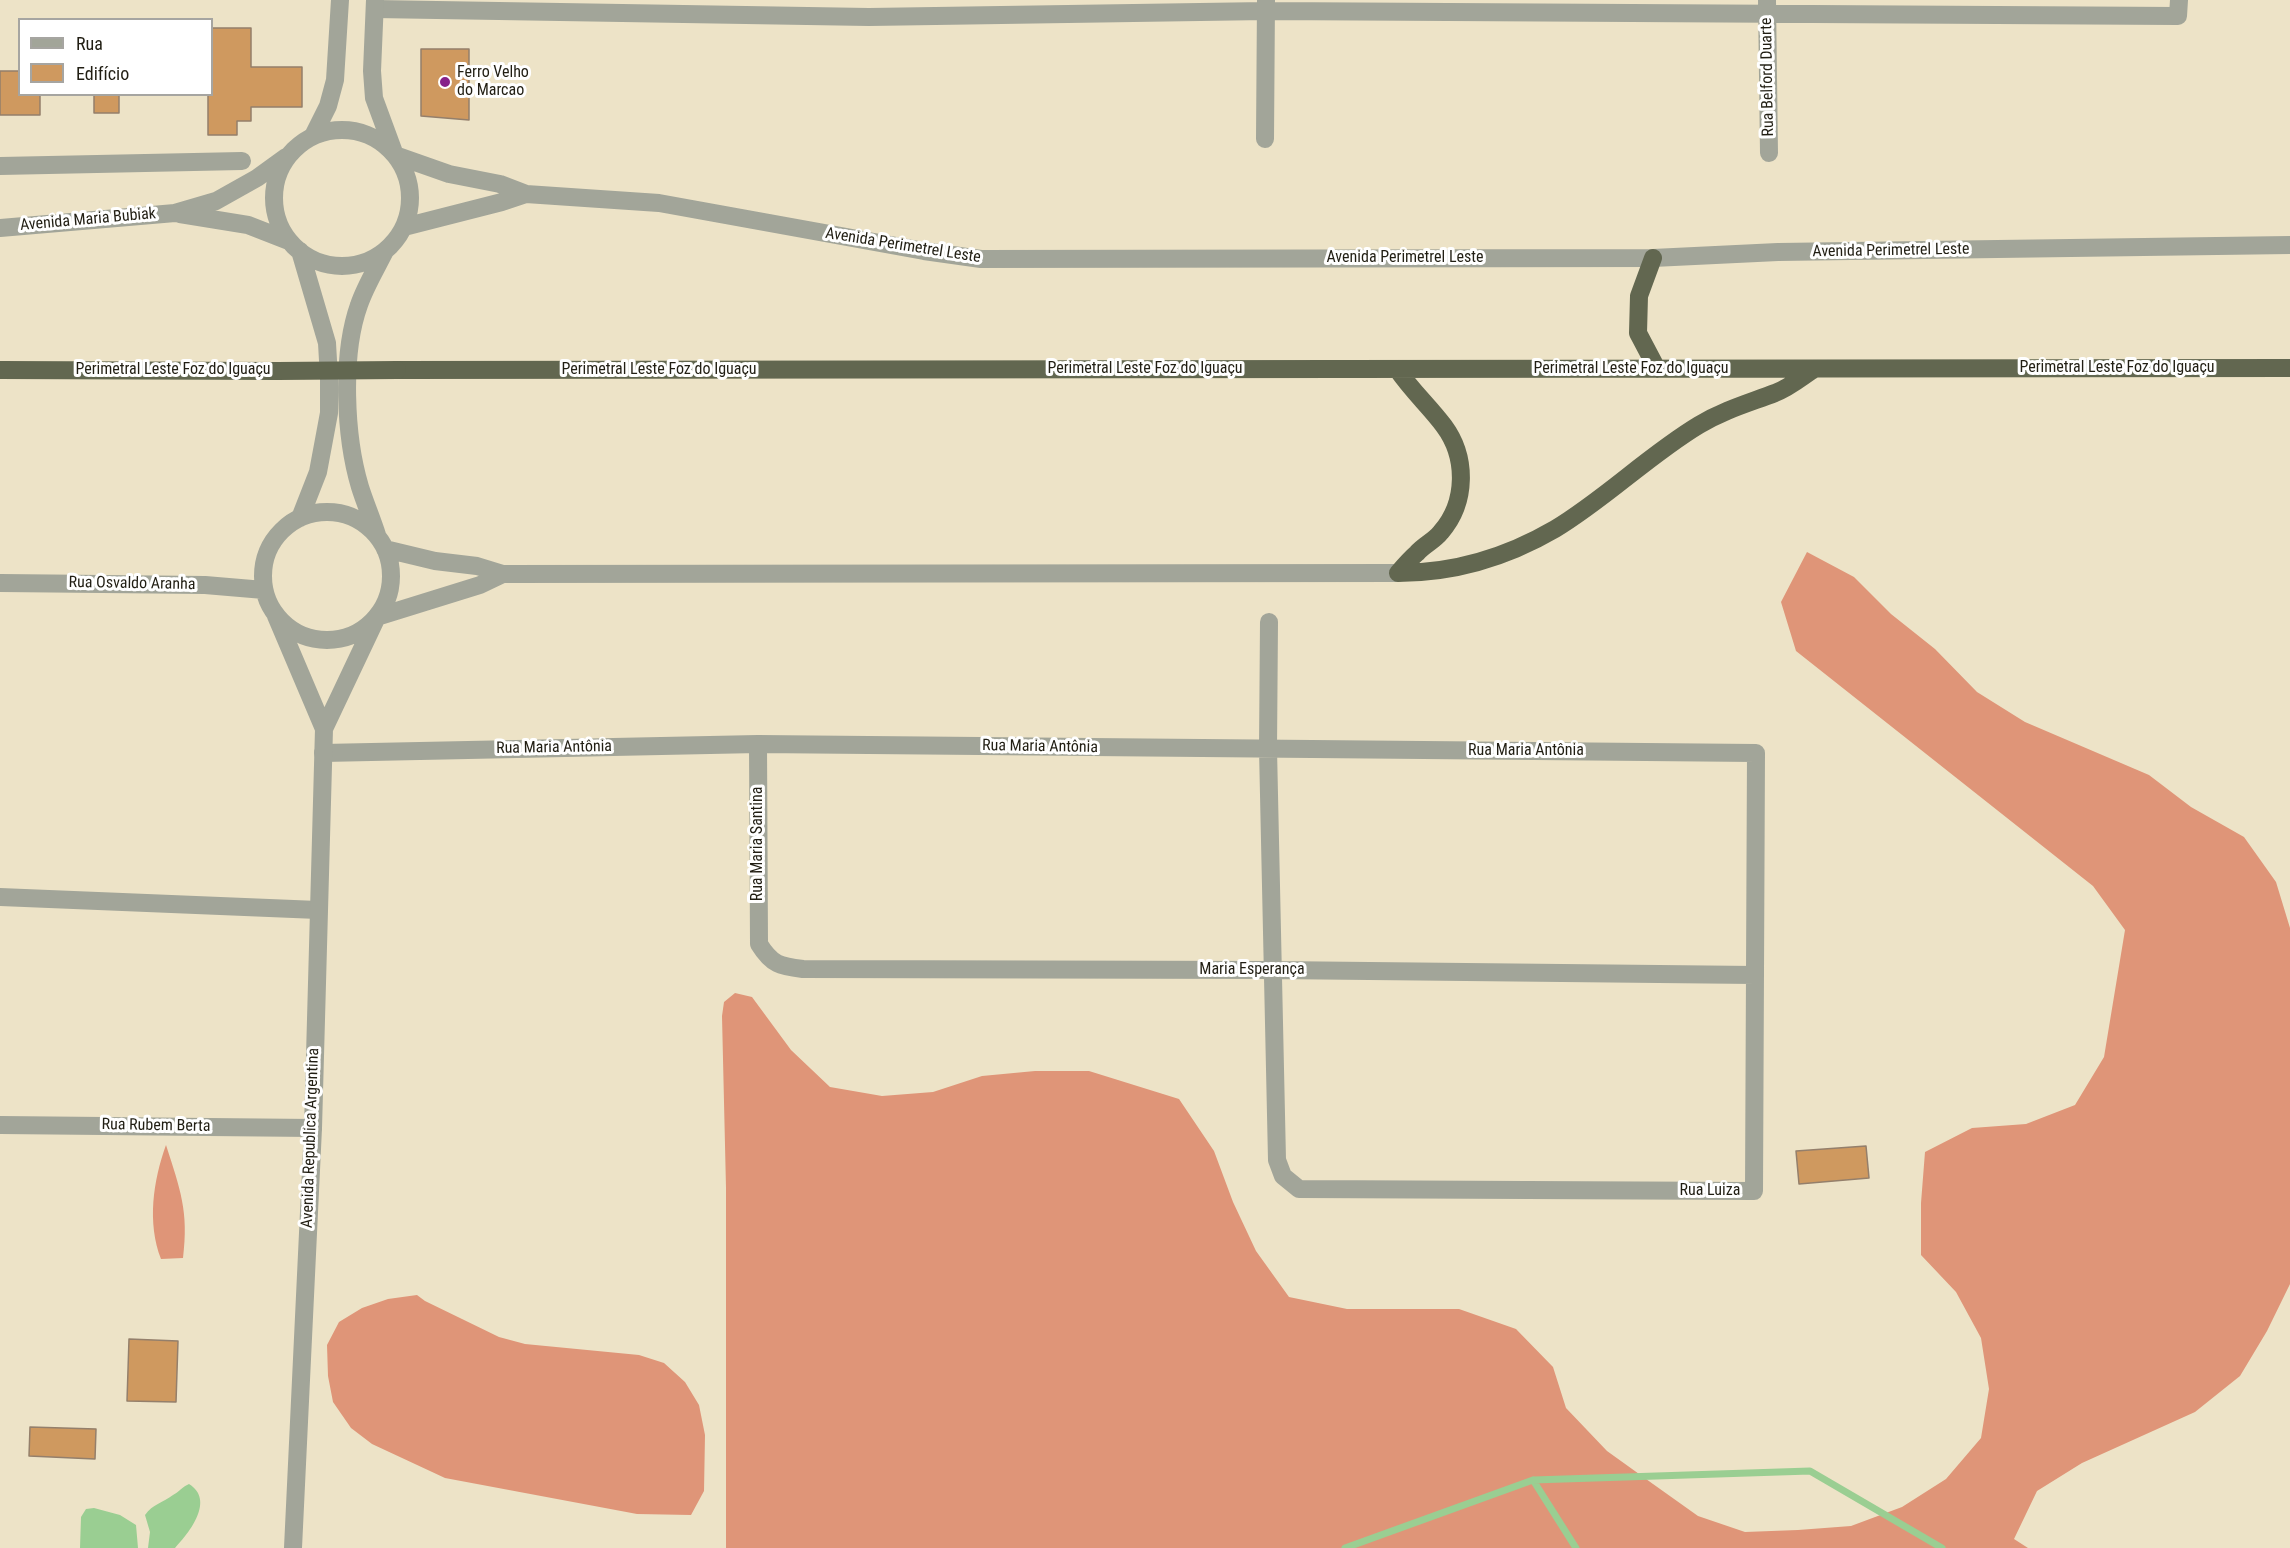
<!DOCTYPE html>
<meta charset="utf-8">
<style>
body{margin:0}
#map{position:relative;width:2290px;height:1548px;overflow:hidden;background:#ede3c7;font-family:"Roboto Condensed",sans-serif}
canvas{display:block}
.legend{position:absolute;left:18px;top:18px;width:195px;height:78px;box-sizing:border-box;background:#fff;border:2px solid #a6a5a1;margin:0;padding:8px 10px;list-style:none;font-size:18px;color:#211e13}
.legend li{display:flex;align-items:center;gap:12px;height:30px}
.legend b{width:30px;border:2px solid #a6a5a1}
</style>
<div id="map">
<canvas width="2290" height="1548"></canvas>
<ul class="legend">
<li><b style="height:8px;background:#a2a599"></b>Rua</li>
<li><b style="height:16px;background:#cf995f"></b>Edifício</li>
</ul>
</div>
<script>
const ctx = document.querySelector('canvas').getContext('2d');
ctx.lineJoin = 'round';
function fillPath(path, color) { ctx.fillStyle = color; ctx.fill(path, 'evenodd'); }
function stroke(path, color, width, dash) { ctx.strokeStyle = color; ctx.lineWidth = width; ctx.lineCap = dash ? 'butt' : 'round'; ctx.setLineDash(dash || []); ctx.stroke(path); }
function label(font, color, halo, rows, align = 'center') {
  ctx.font = font + ' "Roboto Condensed",sans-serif'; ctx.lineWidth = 6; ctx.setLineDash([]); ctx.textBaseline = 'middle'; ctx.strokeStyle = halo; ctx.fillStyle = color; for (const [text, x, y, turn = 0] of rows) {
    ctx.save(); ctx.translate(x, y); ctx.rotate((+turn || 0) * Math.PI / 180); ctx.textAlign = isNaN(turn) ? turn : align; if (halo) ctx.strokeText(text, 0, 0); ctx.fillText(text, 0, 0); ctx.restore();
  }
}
const forest = new Path2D(`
 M1807,552L1854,577L1891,614L1935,649L1977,692L2025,722L2149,775L2191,807L2244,837L2276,882L2290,928V1284L2267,1331L2240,1376L2195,1412L2082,1463L2037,1491L2014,1539L2028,1548H726V1188L722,1016L724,1002L735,993L752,997L791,1050L830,1087L882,1096L933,1092L982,1076L1035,1071H1089L1179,1099L1214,1151L1233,1202L1256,1251L1289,1297L1347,1309H1459L1516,1329L1553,1367L1566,1408L1607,1451L1653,1484L1698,1516L1745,1532L1798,1530L1851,1526L1902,1507L1946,1479L1981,1438L1989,1389L1981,1338L1956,1292L1921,1255V1203L1925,1152L1972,1128L2026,1124L2075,1105L2104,1057L2125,930L2093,886L1796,651L1781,602Z
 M166,1145C180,1189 189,1211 183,1258L161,1259C147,1223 153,1181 166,1145Z
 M417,1295L425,1301L499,1337L525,1344L639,1355L664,1363L685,1382L699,1405L705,1435L704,1491L691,1515L637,1514L445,1478L372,1444L351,1428L333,1402L328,1376L327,1345L339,1322L362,1308L388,1299Z`);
const water = new Path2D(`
 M189,1484C215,1500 190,1532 175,1548H148L150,1532L145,1515C153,1504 162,1503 173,1495C179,1492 182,1487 189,1484Z
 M94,1508L120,1515L136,1525L138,1548H80L81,1517L86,1509Z`);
const stream = new Path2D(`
 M1533,1480L1576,1548
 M1345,1548L1533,1480L1810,1471L1942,1548`);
const building = new Path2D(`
 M212,28H251V67H302V107H251V121H237V135H208V94H212Z
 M421,49H469V120L421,116Z
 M0,71H20V94H40V115H0Z
 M94,94H119V113H94Z
 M1866,1146L1869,1178L1799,1184L1796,1151Z
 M129,1339L178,1341L176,1402L127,1401Z
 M30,1427L96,1429L95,1459L29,1456Z`);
const minor = new Path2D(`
 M1767,0L1769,153
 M375,9L869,17L1266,11L2178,16L2179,0
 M1265,139L1266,0
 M0,166L242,161
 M758,744L759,944C772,965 780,966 803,969L1273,970L1755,975
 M323,753L758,744L1756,753L1754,1191L1299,1189L1283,1176L1277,1160L1268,749L1269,622
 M0,897L318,910
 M0,1125L313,1128`);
const tertiary = new Path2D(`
 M375,0L372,71L374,98L395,155L449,174L500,184L526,194L659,203L924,251L981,259L1653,258L1778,252L2290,245
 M274 198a68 68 0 1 1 136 0a68 68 0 1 1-136 0Z
 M313,136L328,106L335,80L340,0
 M180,214L248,225L289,241
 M404,227L502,202L526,194
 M0,228L175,213L216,201L257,178L286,157
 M263 576a64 64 0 1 1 128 0a64 64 0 1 1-128 0Z
 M300,518L318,472L329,413V378L327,343L300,251
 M377,535C372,519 365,503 360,487C345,437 341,355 359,305C365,287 376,269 385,251
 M385,549L435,561L477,566L503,574L1398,573
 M0,583L205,585L264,590
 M276,616L324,729L313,1128L293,1548
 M324,729L377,617L480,585L503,574`);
const trunk = new Path2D(`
 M1653,258L1639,296L1638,333L1657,369
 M1397,369C1412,391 1429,406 1444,426C1467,457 1467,502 1441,532C1434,541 1424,545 1417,553C1410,559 1404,566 1398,573
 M0,370L278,371
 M397,370L2290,368
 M1398,573C1453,573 1507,557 1555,529C1605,499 1649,455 1699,425C1724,410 1749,403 1775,393C1789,388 1802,377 1814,369`);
const trunkBridge = new Path2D(`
 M278,371L397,370`);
const markers = [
 [445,82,6,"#862189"]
];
const poiNames = [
 ["Ferro Velho",457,73],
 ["do Marcao",457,91]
];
const streetNames = [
 ["Rua Belford Duarte",1768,77,-91],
 ["Avenida Maria Bubiak",88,220,-5],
 ["Avenida Perimetrel Leste",903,246,9],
 ["Avenida Perimetrel Leste",1891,251,-1],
 ["Avenida Perimetrel Leste",1405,258],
 ["Perimetral Leste Foz do Iguaçu",2117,368],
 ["Perimetral Leste Foz do Iguaçu",1145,369],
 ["Perimetral Leste Foz do Iguaçu",1631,369],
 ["Perimetral Leste Foz do Iguaçu",173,370],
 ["Perimetral Leste Foz do Iguaçu",659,370],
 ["Rua Osvaldo Aranha",132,584,1],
 ["Rua Maria Antônia",1040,747,1],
 ["Rua Maria Antônia",554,748,-1],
 ["Rua Maria Antônia",1526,751],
 ["Rua Maria Santina",758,844,-90],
 ["Maria Esperança",1252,970],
 ["Rua Rubem Berta",156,1126,1],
 ["Avenida Republica Argentina",311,1138,-88],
 ["Rua Luiza",1710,1191]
];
fillPath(forest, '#df9578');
fillPath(water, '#9ace92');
stroke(stream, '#9ace92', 7);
fillPath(building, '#cf995f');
stroke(building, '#947f6b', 1.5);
stroke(minor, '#a2a599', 18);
stroke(tertiary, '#a2a599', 18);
stroke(trunk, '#626750', 18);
stroke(trunkBridge, '#626750', 18);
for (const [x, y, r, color] of markers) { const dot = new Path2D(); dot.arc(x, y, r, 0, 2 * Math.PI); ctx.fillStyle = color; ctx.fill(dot); stroke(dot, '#fff', 2); }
label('16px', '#211e13', '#fff', poiNames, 'left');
label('16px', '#211e13', '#fff', streetNames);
</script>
